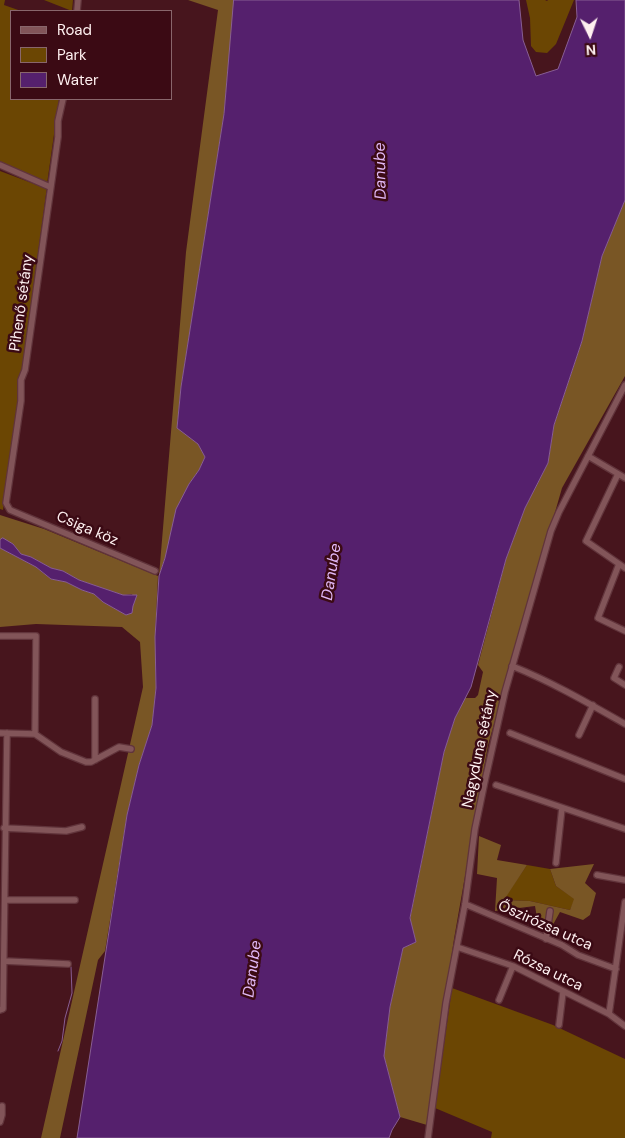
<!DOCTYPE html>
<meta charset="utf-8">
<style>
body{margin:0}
#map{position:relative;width:625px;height:1138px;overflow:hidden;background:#47151d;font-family:"DM Sans",sans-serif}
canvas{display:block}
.legend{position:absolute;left:10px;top:10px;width:162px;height:90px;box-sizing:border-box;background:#3b0a14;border:1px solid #89666c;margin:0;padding:6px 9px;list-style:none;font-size:15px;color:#fef0f0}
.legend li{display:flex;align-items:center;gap:10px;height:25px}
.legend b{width:25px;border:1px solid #89666c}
.north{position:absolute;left:565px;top:10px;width:50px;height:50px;-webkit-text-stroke:4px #3b0a14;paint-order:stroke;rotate:176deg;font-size:14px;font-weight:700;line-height:20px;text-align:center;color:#fef0f0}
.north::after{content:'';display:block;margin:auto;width:18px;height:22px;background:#fef0f0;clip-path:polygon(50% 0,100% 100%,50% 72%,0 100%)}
</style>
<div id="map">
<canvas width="625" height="1138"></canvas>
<ul class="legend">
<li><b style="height:6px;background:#825559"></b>Road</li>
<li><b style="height:14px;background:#6b4603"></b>Park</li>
<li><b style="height:14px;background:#55206d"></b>Water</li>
</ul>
<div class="north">N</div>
</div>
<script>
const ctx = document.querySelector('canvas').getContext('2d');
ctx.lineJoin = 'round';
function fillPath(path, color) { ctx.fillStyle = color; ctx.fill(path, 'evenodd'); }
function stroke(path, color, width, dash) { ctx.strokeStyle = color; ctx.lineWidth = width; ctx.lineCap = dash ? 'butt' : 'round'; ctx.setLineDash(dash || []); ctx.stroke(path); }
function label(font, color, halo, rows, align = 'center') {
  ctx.font = font + ' "DM Sans",sans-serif'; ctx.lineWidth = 5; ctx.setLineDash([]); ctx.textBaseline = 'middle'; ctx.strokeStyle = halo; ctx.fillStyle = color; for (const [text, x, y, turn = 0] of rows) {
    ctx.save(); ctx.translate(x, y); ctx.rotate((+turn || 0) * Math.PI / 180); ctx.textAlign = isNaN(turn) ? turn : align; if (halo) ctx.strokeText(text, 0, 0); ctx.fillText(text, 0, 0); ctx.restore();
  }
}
const green = new Path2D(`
 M0,0H5L4,5L21,11H11V99H59L47,184L0,164Z
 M44,0H73L72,11Z
 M526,0H545L547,1L548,0H574L556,44L547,53L536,52L531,46L530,18Z
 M0,171L45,188L47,187L3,510L0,509Z
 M527,865L550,869L556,886L575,899L570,910L530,901L503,900Z
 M452,988L553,1025L625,1059V1138H491L492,1132L435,1108Z`);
const forest = new Path2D(`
 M188,0H234L224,114L181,387L177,427L198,444L205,457L199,470L189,484L159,576L186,252L218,10Z
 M625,200V376L562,488L488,745L454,939L427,1125L400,1117L384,1056L390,1007L403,948L416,942L410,919L444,752L455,718L465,698H475L478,695L483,672L478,665L506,559L525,508L548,463L554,425L582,341L602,256Z
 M0,515L44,529L158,576L155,637L156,688L152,725L139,765L127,815L105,951L98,960L60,1138H41L143,687L140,642L122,627L36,624L0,627V548L36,567L51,579L66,582L82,590L94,594L103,602L126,615L135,601L132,594L123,595L79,580L63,571L51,568L31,557L21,554L13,544L3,539L0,540Z
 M479,836L501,845L497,860L527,865L504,900L530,901L570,910L574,899L556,886L550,869L594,864L585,883L596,893L590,915L583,920L560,912L550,930H539L535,906L495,911L497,878L477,874Z`);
const water = new Path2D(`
 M234,0H519L523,40L536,76L558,69L577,17L576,0H625V200L602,256L582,341L554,425L548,463L525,508L506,559L471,687L455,718L444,752L410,918L416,942L403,948L390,1007L384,1056L400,1117L392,1130L389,1138H77L127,815L139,765L152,725L156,688L155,637L159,576L165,558L176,509L189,484L199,470L205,457L198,444L177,428L181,387L224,114Z
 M3,538L13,544L21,554L31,557L51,568L63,571L79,580L123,595H137L133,606L132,613L126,615L103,602L94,594L82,590L66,582L51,579L36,567L0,548V540Z`);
const stream = new Path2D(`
 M58,1051L62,1041L65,1018L72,993L71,967`);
const street = new Path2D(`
 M77,11L78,0
 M63,99L58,121V137L25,370L21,380V401L6,503L10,510L155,571
 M0,165L50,187
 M588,456L625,478
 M618,474L586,541L625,568
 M619,564L598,618L625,631
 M0,636H36L35,734
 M512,666C552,682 588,703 625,724
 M619,667L614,678L625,685
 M95,699V760
 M0,733L35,734L61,752L86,762H91L119,747L131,749
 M510,733L625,779
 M579,735L593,705
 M496,785L625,829
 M4,828L66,831L82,827
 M556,863L562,808
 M597,875L625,880
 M5,900H75
 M465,904L562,945L578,955L616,969
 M546,939L550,911
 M457,947L513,966L609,1014L625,1026
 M4,961L68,964
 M499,1000L513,966
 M0,1010L3,1009L7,733
 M609,1014L625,902
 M559,1025L563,992
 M0,1122L2,1115V1106
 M428,1138L446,1003L465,904L475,829L485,781L505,692L551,531L559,512L625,385`);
const streetNames = [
 ["Pihenő sétány",22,303,-82],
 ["Csiga köz",87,529,23],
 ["Nagyduna sétány",480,749,-78],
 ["Őszirózsa utca",545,926,24],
 ["Rózsa utca",548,971,26]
];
const waterNames = [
 ["Danube",381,171,-91],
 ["Danube",332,572,-81],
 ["Danube",253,969,-82]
];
fillPath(green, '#6b4603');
fillPath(forest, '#795625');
fillPath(water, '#55206d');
stroke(water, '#885e94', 1);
stroke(stream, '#885e94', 1);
stroke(street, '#61343b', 8);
stroke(street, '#825559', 5.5);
label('15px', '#fef0f0', '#3b0a14', streetNames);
label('italic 16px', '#e1b8f7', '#3b0a14', waterNames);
</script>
